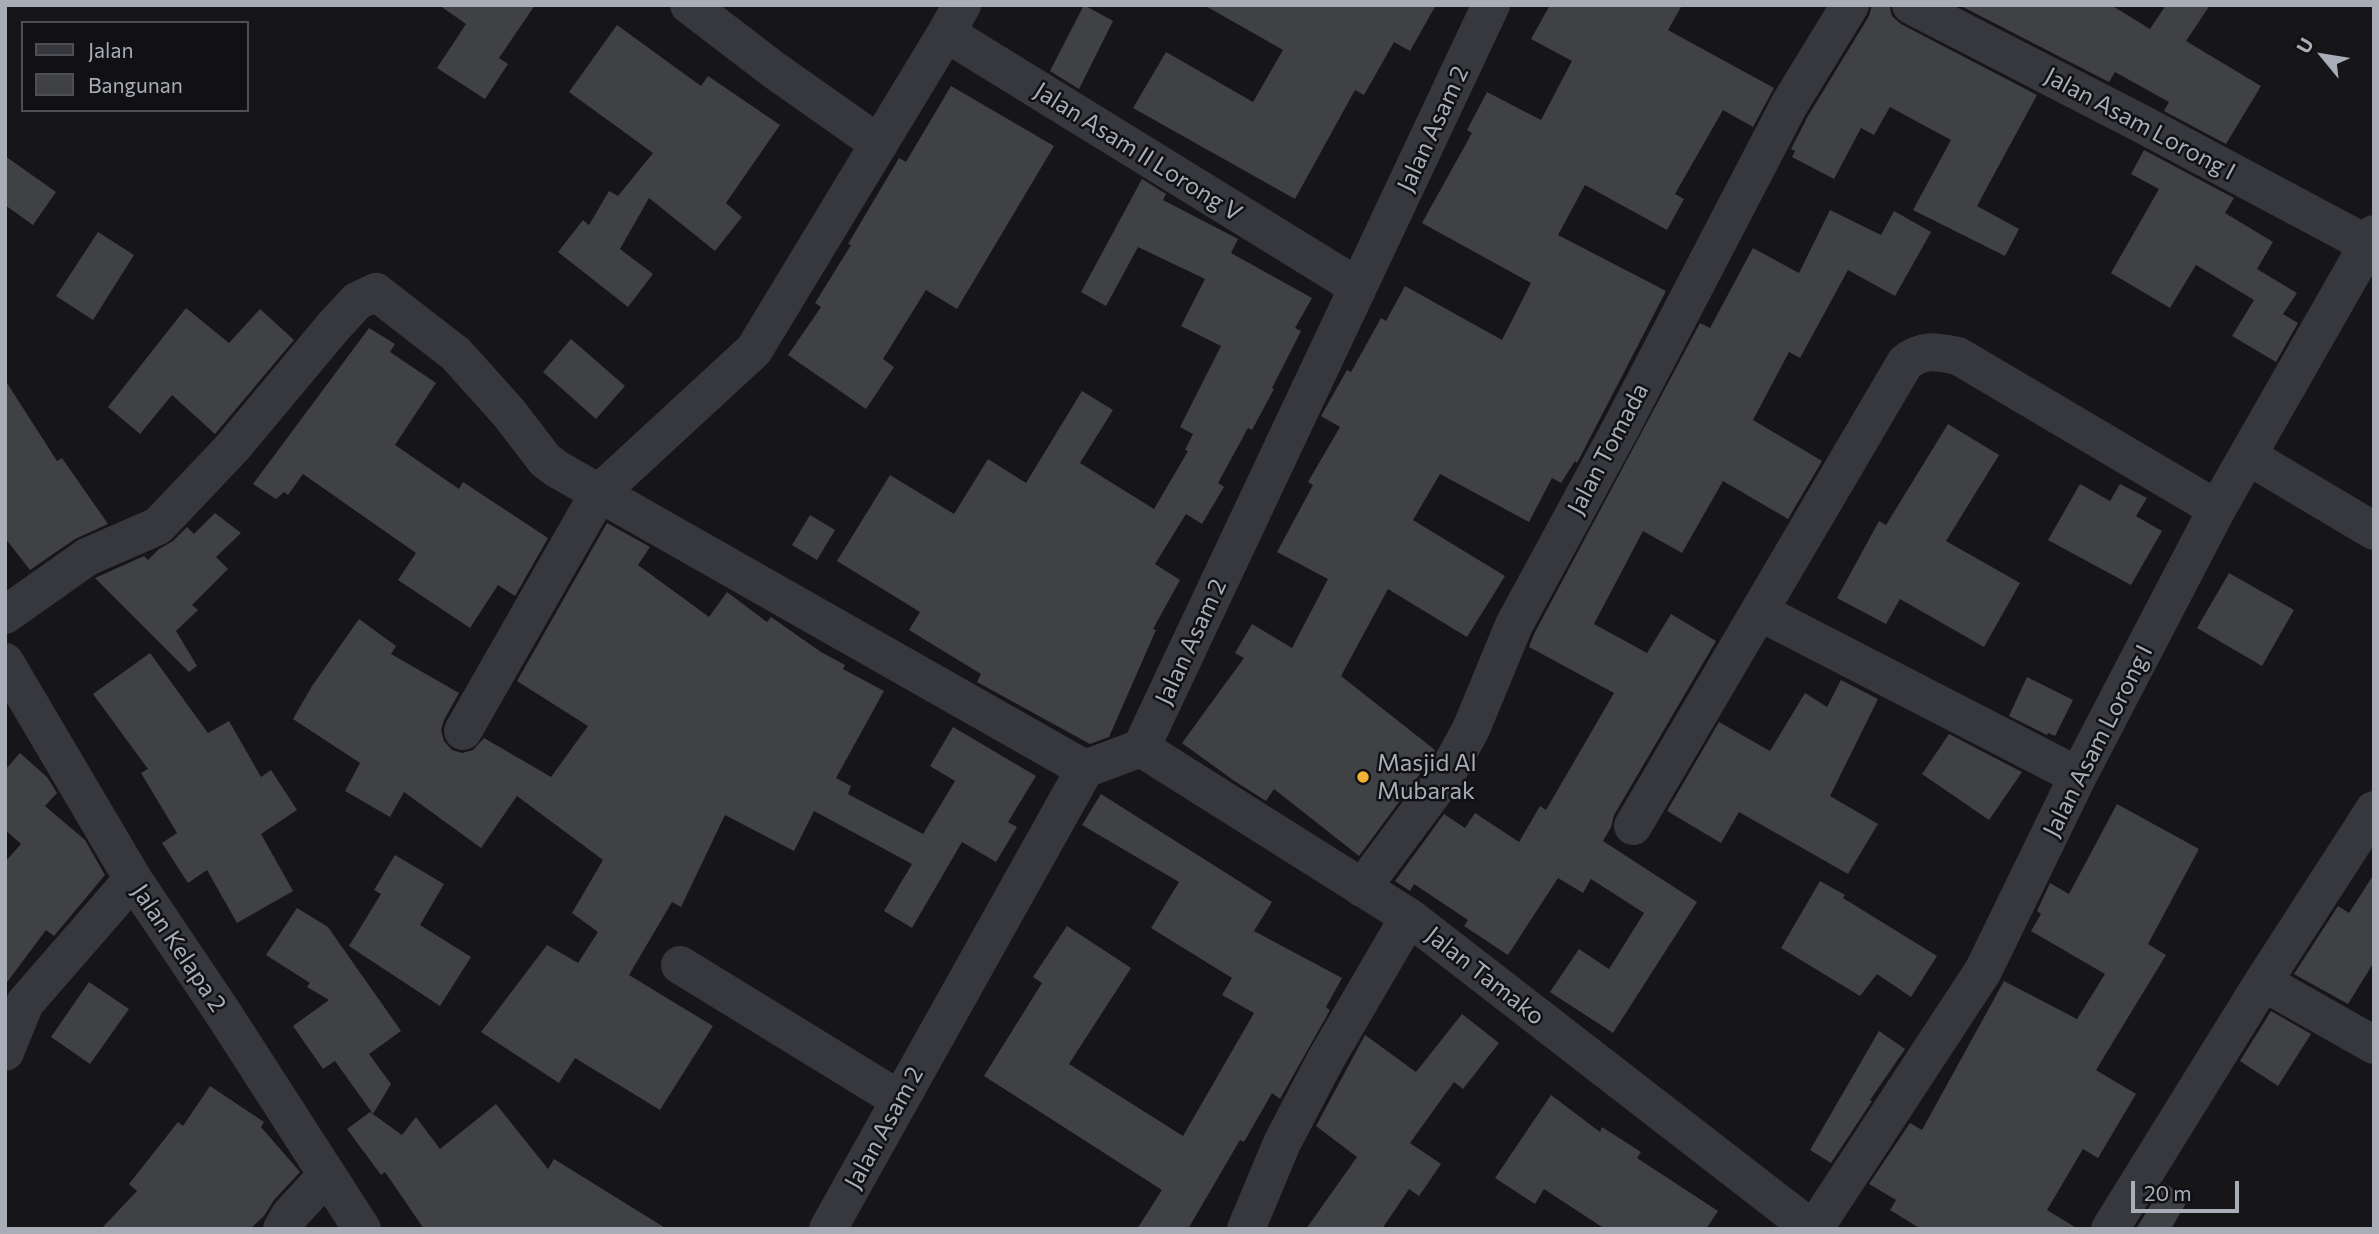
<!DOCTYPE html>
<style>
body{margin:0}
#map{position:relative;width:2379px;height:1234px;overflow:hidden;background:#161618;font-family:Commissioner,sans-serif}
canvas{display:block}
.frame{position:absolute;inset:0;border:7px solid #a8adb8;pointer-events:none}
.legend{position:absolute;left:21px;top:21px;width:228px;height:91px;box-sizing:border-box;background:#111113;border:2px solid #4d4f55;margin:0;padding:9px 12px;list-style:none;font-size:21px;color:#a8adb8}
.legend li{display:flex;align-items:center;gap:14px;height:35px}
.legend b{width:35px;border:2px solid #4d4f55}
.north{position:absolute;left:2288px;top:21px;width:70px;height:70px;-webkit-text-stroke:5px #111113;paint-order:stroke;rotate:300deg;font-size:19px;font-weight:700;line-height:28px;text-align:center;color:#a8adb8}
.north::after{content:'';display:block;margin:auto;width:24px;height:32px;background:#a8adb8;clip-path:polygon(50% 0,100% 100%,50% 72%,0 100%)}
.scale{position:absolute;left:2131px;top:1181px;width:108px;height:32px;box-sizing:border-box;border:4px solid #a8adb8;border-top:0;padding-left:9px;font-size:21px;line-height:24px;white-space:nowrap;color:#a8adb8;-webkit-text-stroke:5px #111113;paint-order:stroke}
</style>
<div id="map">
<canvas width="2379" height="1234"></canvas>
<div class="frame"></div>
<ul class="legend">
<li><b style="height:9px;background:#37383d"></b>Jalan</li>
<li><b style="height:19px;background:#404145"></b>Bangunan</li>
</ul>
<div class="north">U</div>
<div class="scale">20 m</div>
</div>
<script>
const ctx = document.querySelector('canvas').getContext('2d');
ctx.lineJoin = 'round';
function fillPath(path, color) { ctx.fillStyle = color; ctx.fill(path, 'evenodd'); }
function stroke(path, color, width, dash) { ctx.strokeStyle = color; ctx.lineWidth = width; ctx.lineCap = dash ? 'butt' : 'round'; ctx.setLineDash(dash || []); ctx.stroke(path); }
function label(font, color, halo, rows, align = 'center') {
  ctx.font = font + ' Commissioner,sans-serif'; ctx.lineWidth = 5; ctx.setLineDash([]); ctx.textBaseline = 'middle'; ctx.strokeStyle = halo; ctx.fillStyle = color; for (const [text, x, y, turn = 0] of rows) {
    ctx.save(); ctx.translate(x, y); ctx.rotate((+turn || 0) * Math.PI / 180); ctx.textAlign = isNaN(turn) ? turn : align; if (halo) ctx.strokeText(text, 0, 0); ctx.fillText(text, 0, 0); ctx.restore();
  }
}
const building = new Path2D(`
 M439,5H535L499,58L508,64L485,99L437,68L466,24Z
 M1084,5L1113,21L1079,89L1050,71Z
 M1204,5H1436L1410,51L1394,42L1364,95L1355,90L1295,199L1133,108L1166,52L1253,102L1283,50Z
 M1550,5H1682L1668,30L1774,88L1753,127L1723,110L1675,194L1684,199L1667,230L1585,185L1558,235L1666,291L1577,463L1575,461L1561,483L1552,478L1529,522L1440,474L1413,520L1505,576L1467,637L1388,589L1341,676L1435,750L1428,763L1359,856L1274,789L1266,801L1233,780L1182,743L1244,658L1235,653L1252,624L1292,648L1328,579L1277,552L1313,485L1308,482L1340,427L1321,416L1347,370L1351,372L1381,318L1386,321L1405,286L1502,340L1531,283L1422,223L1472,133L1467,130L1487,92L1541,120L1572,61L1531,39Z
 M1872,5H1889L1892,16L1901,24L2037,95L1977,206L2019,229L2005,256L1913,210L1951,140L1890,107L1874,135L1861,128L1834,179L1792,157L1795,151L1791,149L1808,116L1869,16Z
 M1959,5H2111L2150,29L2166,5H2210L2186,41L2261,86L2226,144L2164,111L2169,102L2115,72L2109,82Z
 M617,25L701,86L708,76L780,125L726,203L742,217L715,251L649,198L620,249L653,274L628,307L558,252L583,220L589,225L609,191L618,196L653,153L569,92Z
 M951,86L1054,146L957,309L926,290L883,359L894,367L866,409L788,355L821,307L815,303L851,245L848,244L899,158L906,162Z
 M2144,150L2234,198L2225,213L2273,242L2257,269L2297,293L2283,314L2298,323L2276,362L2232,336L2254,300L2196,265L2170,308L2111,273L2159,189L2131,174Z
 M5,156L56,192L33,225L5,205Z
 M1142,179L1166,194L1163,200L1238,239L1231,253L1312,298L1295,328L1301,331L1272,388L1274,389L1252,430L1248,428L1218,483L1224,487L1202,524L1186,514L1155,564L1180,580L1153,629L1156,630L1109,737L1090,744L977,682L981,674L909,630L920,612L837,561L890,475L954,514L988,459L1026,483L1082,391L1113,410L1080,463L1154,509L1188,451L1185,450L1193,434L1180,427L1221,346L1181,326L1205,279L1138,247L1106,306L1081,292Z
 M1830,210L1881,235L1894,211L1931,232L1895,296L1848,270L1800,358L1789,352L1753,420L1822,461L1788,519L1723,481L1682,553L1643,531L1594,624L1647,653L1671,614L1716,641L1614,815L1611,827L1603,841L1697,902L1613,1033L1550,992L1579,949L1609,969L1644,913L1591,879L1583,893L1558,878L1508,955L1464,926L1468,920L1414,884L1410,891L1395,881L1444,814L1465,828L1475,813L1519,842L1540,806L1546,810L1614,693L1529,647L1534,634L1700,323L1710,328L1753,248L1799,273Z
 M98,232L134,255L93,320L56,296Z
 M186,308L229,343L260,309L294,340L215,434L172,395L140,434L108,407Z
 M369,328L395,344L390,352L436,383L395,445L459,489L463,482L548,538L515,596L498,585L470,628L398,580L416,553L303,474L288,495L284,492L276,499L253,484Z
 M571,339L625,386L596,419L543,372Z
 M5,380L57,461L62,458L108,524L75,539L30,570L5,538Z
 M1948,424L1999,455L1946,541L2020,583L1984,647L1900,599L1886,624L1837,598L1879,521L1886,525Z
 M2080,484L2110,501L2120,484L2147,498L2136,516L2162,531L2131,585L2048,540Z
 M215,513L241,533L216,557L228,569L192,605L198,610L176,631L197,666L189,672L95,578L144,556L148,560L159,549L173,541L187,527L194,534Z
 M810,515L835,530L817,560L792,545Z
 M607,523L650,547L638,565L709,617L727,592L767,622L771,617L821,652L845,665L843,669L884,691L836,778L851,786L848,794L923,834L955,781L930,766L953,727L1036,776L1008,822L1017,827L996,862L962,842L912,928L884,911L912,864L814,811L794,851L725,815L681,907L672,902L629,975L713,1026L660,1110L575,1058L559,1083L481,1032L547,945L578,963L598,932L572,913L603,860L517,796L481,848L404,792L390,817L345,791L360,763L293,719L312,686L359,619L396,646L391,654L459,693L444,720L441,730L444,741L452,750L462,753L473,750L484,738L551,777L588,726L517,681Z
 M2229,573L2294,610L2262,666L2197,628Z
 M150,653L208,733L229,721L261,777L271,770L297,810L261,834L293,891L237,923L207,870L188,883L162,843L177,833L141,773L148,769L93,694Z
 M2027,677L2073,700L2055,736L2048,733L2047,735L2009,716Z
 M1841,680L1878,699L1830,796L1878,824L1848,874L1739,812L1721,843L1667,811L1719,722L1770,751L1805,693L1827,707Z
 M1949,734L2022,772L1989,820L1922,774Z
 M20,753L47,777L57,793L45,806L85,840L105,875L54,936L46,930L5,985V862L21,844L5,830V770Z
 M1101,794L1272,902L1254,931L1342,978L1326,1007L1330,1010L1280,1099L1272,1093L1244,1142L1240,1140L1188,1229H1137L1162,1190L984,1076L1042,983L1033,977L1067,926L1131,968L1069,1064L1183,1136L1254,1013L1222,995L1232,978L1151,928L1179,882L1082,825Z
 M2117,804L2199,849L2148,944L2166,955L2096,1070L2136,1094L2098,1158L2083,1149L2047,1210L2078,1229H1921L1890,1210L1896,1200L1869,1184L1910,1123L1922,1130L2004,981L2077,1019L2105,974L2031,931L2041,914L2037,911L2050,883L2069,894Z
 M395,855L444,884L420,925L471,957L440,1006L349,946L381,894L374,890Z
 M2374,874V962L2348,1004L2294,974L2338,906L2349,913Z
 M1820,881L1845,895L1843,898L1937,956L1911,997L1877,974L1860,996L1781,948Z
 M297,908L328,927L401,1031L369,1054L391,1084L373,1114L335,1061L323,1069L293,1026L329,1000L307,987L310,983L266,955Z
 M89,982L129,1009L90,1064L51,1037Z
 M2271,1011L2311,1034L2278,1086L2240,1061Z
 M1462,1014L1499,1043L1463,1089L1454,1082L1410,1143L1441,1164L1419,1196L1409,1189L1382,1229H1306L1357,1157L1316,1126L1365,1035L1416,1072Z
 M1879,1031L1905,1049L1870,1100L1872,1101L1831,1163L1810,1150Z
 M210,1086L264,1122L261,1127L300,1172L274,1200L264,1216L250,1229H101L137,1191L129,1184L178,1122L183,1126Z
 M1551,1095L1600,1132L1602,1127L1641,1152L1637,1158L1718,1211L1706,1229H1605L1544,1189L1535,1204L1495,1178Z
 M496,1104L548,1169L554,1159L667,1229H424L385,1172L381,1175L347,1129L370,1112L402,1135L416,1117L440,1149Z
 M2164,1183L2189,1198L2171,1229H2136Z`);
const minor = new Path2D(`
 M689,5L774,70L879,144
 M962,5L946,33L1358,287
 M1911,5L2140,123L2367,244
 M946,33L754,350L599,493L1085,769
 M2248,456L2374,531
 M1760,612L2078,776
 M5,615L87,557L158,526L232,448L333,327L357,301L376,292L456,354L509,413L545,460L557,469L599,493L463,731
 M5,662L133,879L223,1013L362,1229
 M1141,748L1409,917L1812,1229
 M1633,826L1905,363C1922,348 1938,352 1958,356L2217,509
 M1362,888L1446,775L1471,729L1514,625L1623,424L1789,105L1850,5
 M680,965L900,1100
 M2263,982L2374,1045
 M5,1052L25,1003L133,879
 M282,1229L290,1215L327,1175
 M828,1229L1085,769L1141,748L1491,5
 M1246,1229L1282,1143L1326,1059L1409,917
 M1814,1229L1983,971L2078,776L2217,509L2374,234
 M2110,1229L2263,982L2374,810`);
const markers = [
 [1363,777,7,"#f2b134"]
];
const streetNames = [
 ["Jalan Asam Lorong I",2140,124,28],
 ["Jalan Asam 2",1433,129,-65],
 ["Jalan Asam II Lorong V",1138,152,32],
 ["Jalan Tomada",1608,449,-62],
 ["Jalan Asam 2",1191,642,-65],
 ["Jalan Asam Lorong I",2098,741,-63],
 ["Jalan Kelapa 2",179,948,56],
 ["Jalan Tamako",1485,976,38],
 ["Jalan Asam 2",884,1128,-61]
];
const poiNames = [
 ["Masjid Al",1377,763],
 ["Mubarak",1377,791]
];
fillPath(building, '#404145');
stroke(minor, '#37383d', 38);
for (const [x, y, r, color] of markers) { const dot = new Path2D(); dot.arc(x, y, r, 0, 2 * Math.PI); ctx.fillStyle = color; ctx.fill(dot); stroke(dot, '#111113', 2.5); }
label('24px', '#a8adb8', '#111113', streetNames);
label('24px', '#a8adb8', '#111113', poiNames, 'left');
</script>
